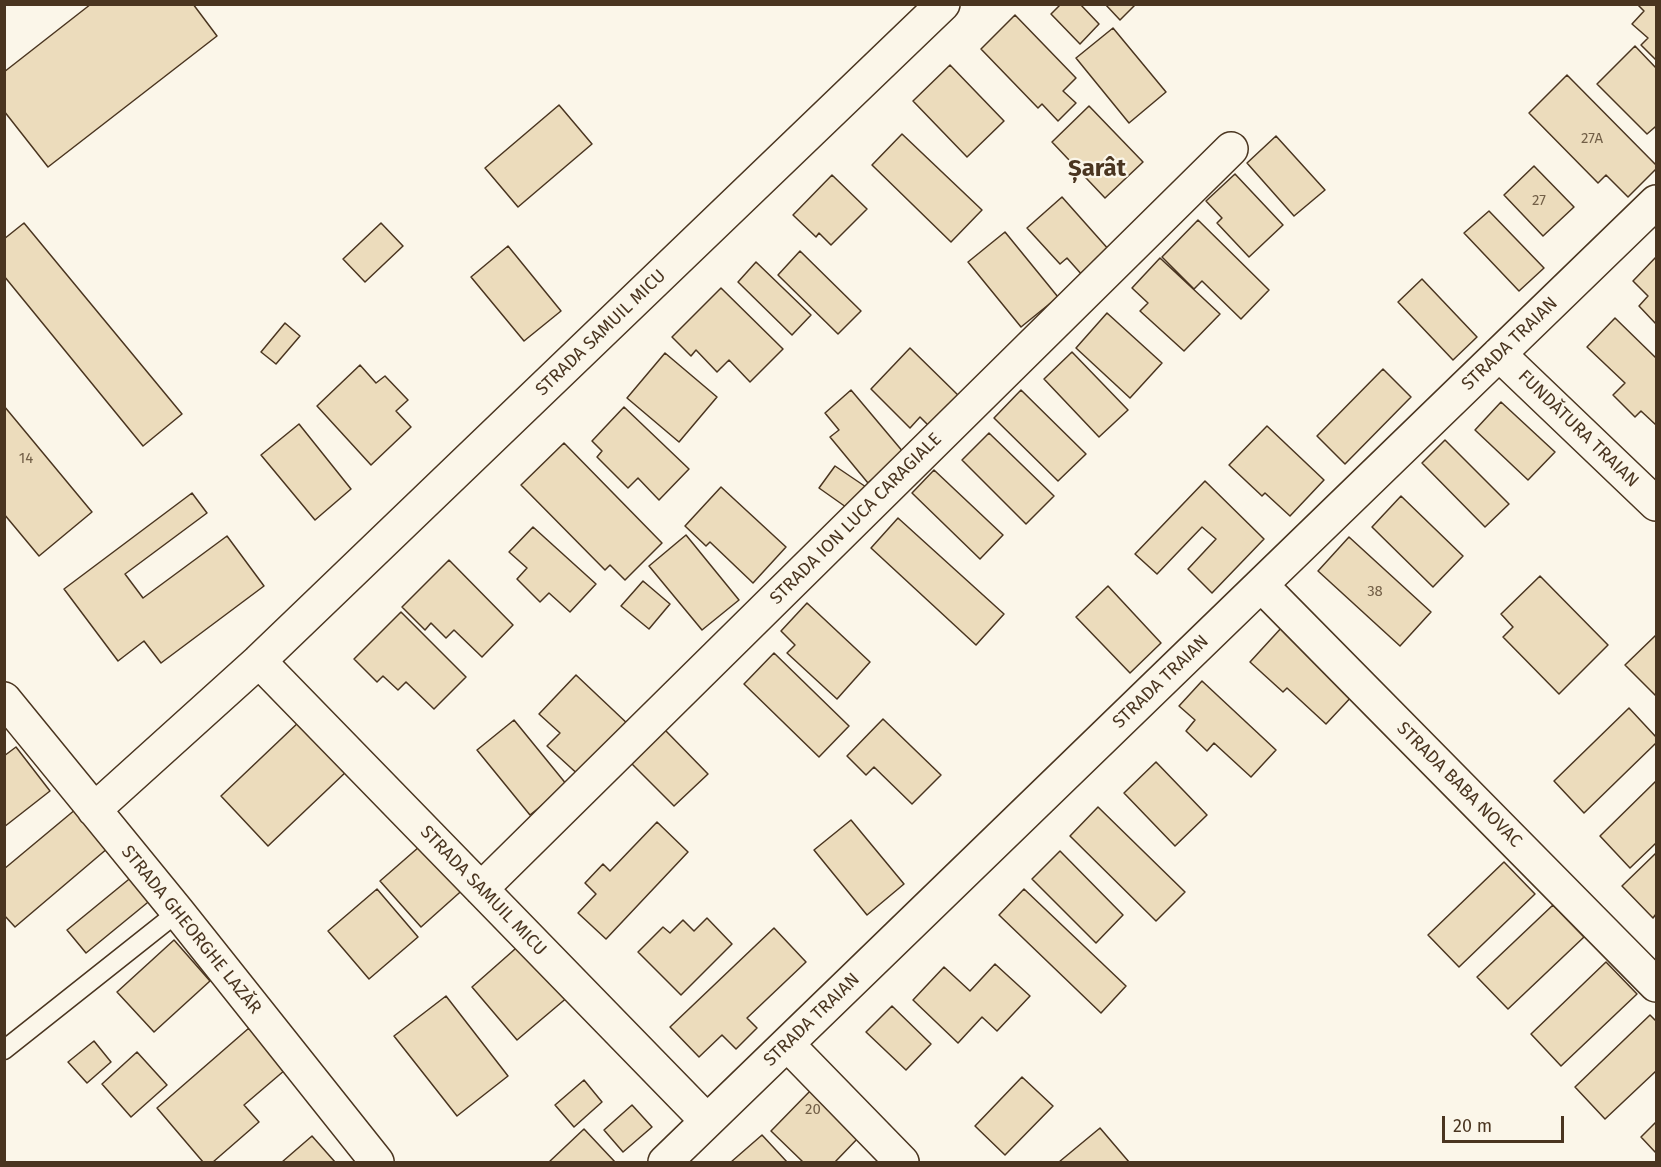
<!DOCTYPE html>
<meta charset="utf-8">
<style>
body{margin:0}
#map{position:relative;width:1661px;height:1167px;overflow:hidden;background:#fbf6e9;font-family:"Fira Sans",sans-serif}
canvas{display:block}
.frame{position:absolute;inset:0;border:6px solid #4a3520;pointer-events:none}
.scale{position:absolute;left:1442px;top:1116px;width:122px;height:27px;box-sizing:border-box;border:3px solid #4a3520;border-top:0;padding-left:8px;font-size:18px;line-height:21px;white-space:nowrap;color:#4a3520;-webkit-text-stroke:4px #fbf6e9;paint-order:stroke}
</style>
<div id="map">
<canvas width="1661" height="1167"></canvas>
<div class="frame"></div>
<div class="scale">20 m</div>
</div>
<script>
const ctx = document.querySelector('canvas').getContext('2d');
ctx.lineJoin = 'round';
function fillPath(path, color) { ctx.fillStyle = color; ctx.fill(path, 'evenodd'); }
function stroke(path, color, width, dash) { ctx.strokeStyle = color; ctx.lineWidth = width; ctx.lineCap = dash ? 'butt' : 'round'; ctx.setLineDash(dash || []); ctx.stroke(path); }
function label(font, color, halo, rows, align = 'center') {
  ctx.font = font + ' "Fira Sans",sans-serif'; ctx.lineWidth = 4.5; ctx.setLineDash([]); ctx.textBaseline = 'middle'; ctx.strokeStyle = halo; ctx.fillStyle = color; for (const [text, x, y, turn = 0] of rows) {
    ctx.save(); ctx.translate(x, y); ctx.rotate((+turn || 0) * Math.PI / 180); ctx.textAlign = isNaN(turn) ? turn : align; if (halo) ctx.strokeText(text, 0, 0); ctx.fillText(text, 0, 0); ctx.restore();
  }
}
const building = new Path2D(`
 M91,4H193L217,36L48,167L4,111V72Z
 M1061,4H1080L1099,24L1080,44L1051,14Z
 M1105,4H1136L1120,20Z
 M1637,4H1656V60L1641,45L1648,38L1632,24L1644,11Z
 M1015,15L1076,78L1063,91L1076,103L1058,121L1042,104L1038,108L981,49Z
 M1113,28L1166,92L1129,123L1076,58Z
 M1635,46L1656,68V129L1655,127L1647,134L1597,84Z
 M950,65L1004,121L967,157L913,101Z
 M1567,75L1656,165V169L1628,197L1606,175L1598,183L1529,113Z
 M559,105L592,144L518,207L485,168Z
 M1089,106L1143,162L1105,198L1052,142Z
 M902,134L982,210L951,242L872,165Z
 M1276,136L1325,190L1294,216L1247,163Z
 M1534,166L1574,207L1543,236L1504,195Z
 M1235,174L1283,225L1249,257L1217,223L1222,218L1206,201Z
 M832,175L867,209L831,245L819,233L816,237L793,215Z
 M1062,197L1110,251L1083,276L1067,258L1060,264L1027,228Z
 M1489,211L1544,268L1519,291L1464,233Z
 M1198,220L1269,290L1241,319L1202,281L1194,289L1162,257Z
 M24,223L182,414L143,446L4,276V239Z
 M381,223L403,246L365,282L343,259Z
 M1005,232L1058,297L1021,327L968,262Z
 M508,246L561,311L524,341L471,277Z
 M800,251L861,311L838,334L778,275Z
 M1656,257V324L1639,306L1648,296L1633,281Z
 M1160,258L1220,314L1184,351L1140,311L1148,303L1132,288Z
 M756,262L811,315L792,335L738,282Z
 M1422,279L1477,337L1453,360L1398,302Z
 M721,288L783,349L750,382L729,360L717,372L696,350L691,356L672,337Z
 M1107,313L1162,363L1130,398L1076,348Z
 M1615,318L1656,358V425L1641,411L1635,417L1613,395L1625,383L1587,347Z
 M285,323L300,336L276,364L261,352Z
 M910,348L961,398L931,428L920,417L910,428L871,389Z
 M1072,352L1128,410L1099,437L1044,379Z
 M665,353L717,397L679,442L627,398Z
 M360,365L376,383L385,376L408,400L396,411L411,427L371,465L317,406Z
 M1383,369L1411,397L1345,464L1317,436Z
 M851,390L904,453L868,483L830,437L839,430L825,413Z
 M1021,390L1086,454L1058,481L994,418Z
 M1501,402L1555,452L1528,480L1475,430Z
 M4,406L92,512L39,556L4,514Z
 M624,407L689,469L659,500L638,478L628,488L597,457L602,451L592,441Z
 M299,424L351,489L315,520L261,455Z
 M1267,426L1324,480L1290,516L1265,493L1262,496L1229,465Z
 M989,433L1054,496L1026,524L962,460Z
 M1445,440L1509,504L1485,527L1422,463Z
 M564,443L662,543L625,580L610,565L605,570L521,485Z
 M835,466L869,489L853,512L819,488Z
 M934,470L1003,535L980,559L912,493Z
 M1205,481L1264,539L1212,593L1188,569L1216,539L1202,527L1157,574L1135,554Z
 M721,487L786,547L753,583L710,542L706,546L685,526Z
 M192,493L207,513L125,574L143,598L227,536L264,586L161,663L144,641L118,661L64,589Z
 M1401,496L1463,556L1433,587L1372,527Z
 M898,518L1004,614L976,645L871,548Z
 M533,527L596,584L570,612L549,593L540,602L517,579L527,568L509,552Z
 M686,535L739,600L702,630L649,566Z
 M1349,537L1431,612L1400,646L1318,571Z
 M449,560L513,625L482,657L454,630L446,638L431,623L425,630L402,607Z
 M1540,576L1608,645L1559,694L1503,637L1513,627L1501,614Z
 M643,581L670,604L649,629L621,606Z
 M1108,586L1161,643L1130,673L1076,617Z
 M807,603L870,662L837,699L787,653L795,645L781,631Z
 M401,612L466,677L434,709L406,682L398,690L383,676L377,682L354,659Z
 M1283,626L1355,693L1326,724L1287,688L1283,692L1250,662Z
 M1656,635V696L1625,665Z
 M774,653L849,726L819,757L744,684Z
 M576,675L630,726L582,778L547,746L560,733L539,714Z
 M1202,681L1276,750L1251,777L1214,743L1207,751L1186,731L1195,720L1179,706Z
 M1629,708L1656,737V743L1584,813L1554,781Z
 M883,719L941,775L912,804L874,767L866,775L847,756Z
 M301,720L348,770L268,846L221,796Z
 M514,720L567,785L530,815L477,750Z
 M665,730L708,774L674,806L631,763Z
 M16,747L50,791L4,827V756Z
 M1156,762L1207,815L1175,846L1124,793Z
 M1656,781V843L1630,868L1600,836Z
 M1098,807L1185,892L1156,921L1070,836Z
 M76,809L108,848L15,927L4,915V869Z
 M851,820L904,884L867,915L814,850Z
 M657,822L688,852L606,939L578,913L596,894L585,883L603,864L610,871Z
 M427,840L467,886L421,927L380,881Z
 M1060,851L1123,915L1096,943L1032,879Z
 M1656,853V914L1653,918L1622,886Z
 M1504,862L1535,894L1459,967L1428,935Z
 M139,871L158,894L86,953L67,930Z
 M377,889L418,937L369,979L328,931Z
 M1024,889L1126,986L1101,1013L999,915Z
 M1553,905L1584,937L1508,1009L1477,977Z
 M707,918L732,944L681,995L638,952L663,927L670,933L683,920L694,931Z
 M774,928L806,962L747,1018L757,1028L736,1049L722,1035L699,1057L670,1027Z
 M174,940L210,981L154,1032L117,992Z
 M523,942L569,996L517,1040L472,987Z
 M1606,962L1637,994L1561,1066L1531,1034Z
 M995,964L1030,996L997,1031L982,1017L958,1043L913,1000L944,967L970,991Z
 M446,996L508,1076L457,1116L394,1036Z
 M892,1006L931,1044L906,1070L866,1032Z
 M1650,1015L1656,1021V1071L1605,1119L1575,1087Z
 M249,1028L285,1070L244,1105L259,1122L213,1162H203L157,1108Z
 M94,1041L111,1062L87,1083L68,1062Z
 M137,1052L167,1085L131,1117L102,1084Z
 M1022,1077L1053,1106L1005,1155L975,1126Z
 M584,1080L602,1102L574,1127L555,1105Z
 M812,1089L860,1136L835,1162H803L771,1131Z
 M632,1105L652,1127L623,1152L604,1130Z
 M1656,1122V1153L1641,1137Z
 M1100,1128L1129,1162H1059Z
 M584,1129L615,1162H549Z
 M762,1135L787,1162H731Z
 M312,1136L335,1162H282Z`);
const lane = new Path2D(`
 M4,1050L178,912`);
const street = new Path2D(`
 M1499,354L1656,504
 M1261,585L1656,985
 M259,661L707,1121
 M4,699L178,912L377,1162
 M94,810L259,661L943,4
 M481,889L1231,149
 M787,1044L902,1162
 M665,1162L1656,202`);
const numberNames = [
 ["27A",1592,139],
 ["27",1539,201],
 ["14",26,459],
 ["38",1375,592],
 ["20",813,1110]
];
const streetNames = [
 ["STRADA SAMUIL MICU",601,333,-44],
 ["STRADA TRAIAN",1510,344,-44],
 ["FUNDĂTURA TRAIAN",1578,429,44],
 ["STRADA ION LUCA CARAGIALE",856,519,-45],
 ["STRADA TRAIAN",1161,682,-44],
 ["STRADA BABA NOVAC",1459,785,45],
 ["STRADA SAMUIL MICU",483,891,46],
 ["STRADA GHEORGHE LAZĂR",191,930,51],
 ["STRADA TRAIAN",812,1020,-44]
];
const districtNames = [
 ["Șarât",1097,169]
];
fillPath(building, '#ecdcbc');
stroke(building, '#4a3520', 1.5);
stroke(lane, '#4a3520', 21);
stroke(street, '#4a3520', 36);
stroke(lane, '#fbf6e9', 18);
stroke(street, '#fbf6e9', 33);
label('15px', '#725f47', null, numberNames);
label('18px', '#4a3520', '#fbf6e9', streetNames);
label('bold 24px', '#4a3520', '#fbf6e9', districtNames);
</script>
